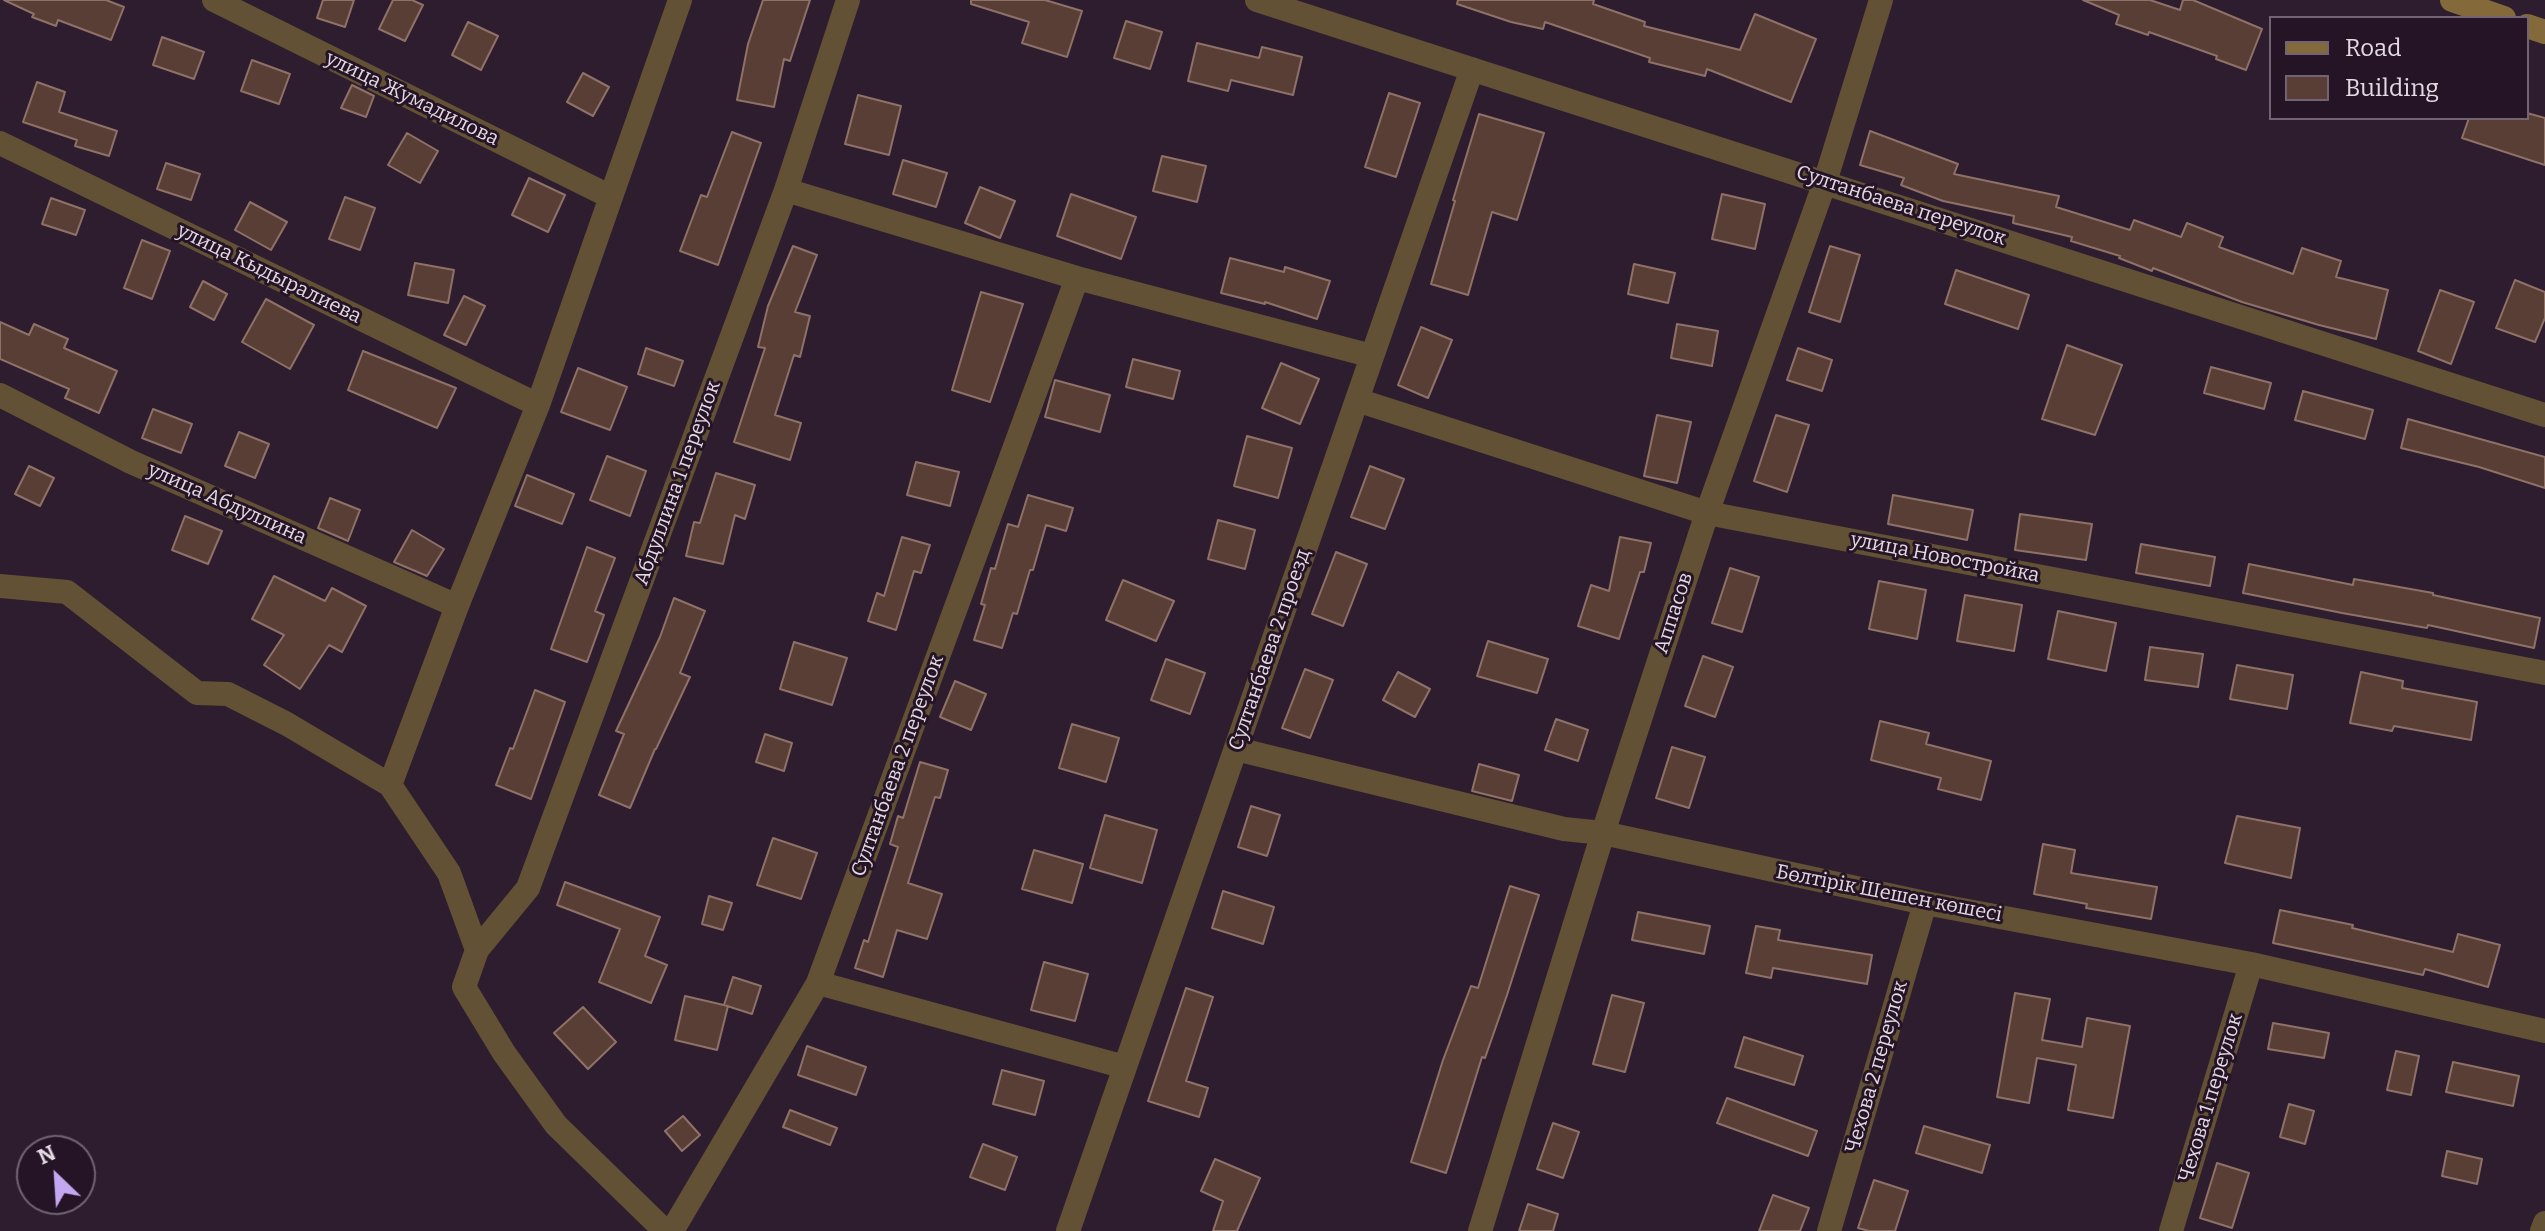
<!DOCTYPE html>
<meta charset="utf-8">
<style>
body{margin:0}
#map{position:relative;width:2545px;height:1231px;overflow:hidden;background:#2e1d2f;font-family:Bitter,serif}
canvas{display:block}
.legend{position:absolute;left:2269px;top:16px;width:260px;height:104px;box-sizing:border-box;background:#241425;border:2px solid #716371;margin:0;padding:10px 14px;list-style:none;font-size:24px;color:#e5d9e4}
.legend li{display:flex;align-items:center;gap:16px;height:40px}
.legend b{width:40px;border:2px solid #716371}
.north{position:absolute;left:16px;top:1135px;width:80px;height:80px;box-sizing:border-box;background:#241425;border:2px solid #716371;border-radius:50%;rotate:335deg;font-size:22px;font-weight:700;line-height:32px;text-align:center;color:#e5d9e4}
.north::after{content:'';display:block;margin:auto;width:28px;height:36px;background:#c4a7f1;clip-path:polygon(50% 0,100% 100%,50% 72%,0 100%)}
</style>
<div id="map">
<canvas width="2545" height="1231"></canvas>
<ul class="legend">
<li><b style="height:10px;background:#84693a"></b>Road</li>
<li><b style="height:22px;background:#593e36"></b>Building</li>
</ul>
<div class="north">N</div>
</div>
<script>
const ctx = document.querySelector('canvas').getContext('2d');
ctx.lineJoin = 'round';
function fillPath(path, color) { ctx.fillStyle = color; ctx.fill(path, 'evenodd'); }
function stroke(path, color, width, dash) { ctx.strokeStyle = color; ctx.lineWidth = width; ctx.lineCap = dash ? 'butt' : 'round'; ctx.setLineDash(dash || []); ctx.stroke(path); }
function label(font, color, halo, rows, align = 'center') {
  ctx.font = font + ' Bitter,serif'; ctx.lineWidth = 6; ctx.setLineDash([]); ctx.textBaseline = 'middle'; ctx.strokeStyle = halo; ctx.fillStyle = color; for (const [text, x, y, turn = 0] of rows) {
    ctx.save(); ctx.translate(x, y); ctx.rotate((+turn || 0) * Math.PI / 180); ctx.textAlign = isNaN(turn) ? turn : align; if (halo) ctx.strokeText(text, 0, 0); ctx.fillText(text, 0, 0); ctx.restore();
  }
}
const building = new Path2D(`
 M4,0H106L124,7L111,40L58,20L56,26L32,17L34,14Z
 M323,0H354L345,27L317,18Z
 M393,0H412L423,5L405,41L379,29Z
 M763,0H810L790,61L784,59L774,107L737,100L748,44Z
 M971,0H1045L1082,11L1067,57L1022,43L1029,22L971,4Z
 M1458,0H1594L1593,4L1645,22L1644,26L1740,50L1755,14L1816,39L1791,102L1707,69L1705,76L1649,62L1650,58L1545,22L1543,29L1511,22L1457,4Z
 M2083,0H2150L2180,10L2183,0H2193L2262,29L2246,70L2216,59L2217,56L2149,32L2148,35L2116,24L2119,15Z
 M1126,21L1162,32L1150,69L1114,58Z
 M468,22L498,36L481,70L452,55Z
 M162,37L204,52L194,79L153,65Z
 M1197,43L1259,58L1262,47L1302,57L1293,95L1231,80L1228,91L1188,81Z
 M252,60L290,74L279,104L241,91Z
 M583,73L609,87L593,116L567,102Z
 M37,82L65,92L59,112L117,131L109,156L75,146L77,140L23,122Z
 M352,85L374,96L366,117L341,108Z
 M1389,93L1420,103L1396,177L1365,167Z
 M858,95L901,106L889,155L845,144Z
 M2527,113L2545,118V165L2462,138L2469,118H2527Z
 M1479,114L1544,133L1517,220L1492,212L1468,295L1431,284L1455,201L1453,200Z
 M1870,131L1958,164L1954,174L2059,196L2056,207L2130,230L2134,220L2181,237L2187,223L2223,237L2219,247L2293,274L2302,248L2341,261L2336,277L2388,290L2376,339L2319,325L2242,302L2153,268L2152,271L2119,258L2120,256L2071,241L2072,237L2013,223L2014,216L1943,201L1901,185L1904,178L1860,165Z
 M732,132L761,143L718,265L680,251L701,195L707,197Z
 M407,133L438,151L420,183L388,165Z
 M1162,156L1206,166L1197,202L1153,191Z
 M903,160L947,173L936,207L893,194Z
 M166,163L200,174L191,200L157,189Z
 M529,178L565,195L548,232L512,215Z
 M980,187L1015,201L1000,238L965,223Z
 M1071,194L1136,217L1121,259L1057,236Z
 M1722,194L1765,204L1755,249L1712,239Z
 M345,197L375,208L360,250L329,239Z
 M51,198L85,210L76,235L42,224Z
 M250,202L287,222L271,250L235,230Z
 M142,240L170,251L152,299L124,288Z
 M793,246L817,255L795,312L810,316L800,357L794,355L775,415L801,423L790,460L734,442L765,348L758,347L768,306Z
 M1830,246L1860,255L1840,322L1809,312Z
 M1230,258L1284,272L1285,267L1330,281L1317,319L1265,302V304L1221,293Z
 M415,263L454,270L448,303L408,295Z
 M1634,264L1675,273L1668,303L1628,294Z
 M1956,270L2029,295L2018,329L1945,304Z
 M2515,280L2545,292V318L2535,342L2496,328Z
 M203,281L227,294L214,320L190,307Z
 M2440,290L2474,302L2451,364L2418,351Z
 M981,292L1023,304L990,402L952,390Z
 M464,296L485,306L466,345L444,335Z
 M266,299L314,325L290,369L242,342Z
 M0,322L29,335L34,324L68,339L64,348L117,371L99,413L65,398L69,389L0,359Z
 M1677,324L1718,331L1712,366L1671,358Z
 M1421,327L1452,340L1428,398L1398,385Z
 M2067,345L2122,365L2095,435L2042,419Z
 M646,348L683,361L674,386L638,374Z
 M1798,348L1832,360L1822,391L1787,380Z
 M363,351L456,388L437,428L348,390Z
 M1133,359L1180,371L1173,399L1126,387Z
 M1281,363L1319,379L1300,424L1262,408Z
 M2211,367L2271,383L2264,409L2204,393Z
 M578,368L627,387L610,430L561,412Z
 M1055,380L1110,395L1100,432L1045,417Z
 M2303,391L2373,410L2365,439L2295,420Z
 M153,409L192,424L181,453L142,438Z
 M1657,415L1691,422L1677,483L1644,476Z
 M1776,415L1809,425L1787,492L1754,481Z
 M2408,419L2545,457V488L2479,467L2401,448Z
 M239,432L269,444L255,478L225,466Z
 M1247,436L1292,448L1278,498L1234,486Z
 M607,456L646,471L630,516L590,500Z
 M916,462L959,472L950,506L907,495Z
 M29,466L54,478L40,506L15,494Z
 M1370,466L1404,479L1385,529L1351,517Z
 M716,473L755,485L745,519L735,515L723,564L686,556L694,522L700,523Z
 M527,475L574,494L562,524L515,506Z
 M1028,495L1073,508L1066,531L1046,525L1033,570H1030L1017,614L1013,613L1002,648L974,640L985,605L981,604L991,568L995,569L1008,524L1018,527Z
 M1893,495L1973,510L1967,540L1888,524Z
 M330,498L360,510L348,541L318,528Z
 M2020,514L2092,524L2086,560L2015,550Z
 M185,516L222,531L208,564L172,550Z
 M1218,520L1255,530L1245,569L1208,559Z
 M412,530L444,549L427,576L394,562Z
 M902,537L930,545L921,573L914,571L896,630L868,621L877,593L884,596Z
 M1620,537L1651,543L1644,572H1640L1619,639L1578,626L1591,585L1609,591Z
 M2141,544L2215,557L2210,586L2136,573Z
 M587,547L615,558L595,611L604,615L587,662L551,649Z
 M1336,552L1367,564L1343,626L1312,614Z
 M2249,564L2353,585L2354,579L2433,593V595L2540,618L2534,648L2428,625L2427,628L2342,613L2243,593Z
 M1730,568L1759,577L1742,632L1712,623Z
 M274,576L325,601L332,588L366,606L342,652L329,645L300,689L264,665L284,635L252,619Z
 M1123,580L1174,601L1156,641L1106,620Z
 M1879,581L1926,590L1917,639L1869,629Z
 M1965,595L2022,605L2014,651L1957,641Z
 M674,598L705,611L680,673L690,677L656,749H655L630,808L599,795L624,734L616,731L660,637Z
 M2058,611L2116,623L2106,671L2048,659Z
 M1488,641L1548,659L1537,693L1477,676Z
 M794,642L847,658L832,705L780,689Z
 M2150,647L2203,654L2198,687L2145,680Z
 M1703,656L1733,667L1715,717L1685,706Z
 M1166,659L1205,673L1190,714L1151,700Z
 M2237,665L2293,675L2287,709L2230,699Z
 M1305,669L1333,680L1310,738L1282,728Z
 M1398,672L1430,689L1415,717L1383,700Z
 M2361,672L2403,681L2402,688L2477,702L2471,740L2394,726L2392,731L2350,723Z
 M955,681L986,694L971,730L940,717Z
 M535,690L565,702L531,799L496,785L510,748L513,749Z
 M1556,719L1588,730L1578,761L1545,750Z
 M1880,721L1929,733L1926,744L1991,761L1981,800L1938,789L1941,778L1871,760Z
 M1072,724L1119,738L1106,782L1059,768Z
 M765,734L792,743L784,771L756,762Z
 M1672,747L1705,757L1689,808L1656,798Z
 M920,762L948,770L940,798L935,797L908,883L942,894L927,939L897,930L883,977L855,968L864,940L868,942L898,847L890,844L898,816L903,818Z
 M1479,764L1519,775L1512,801L1472,791Z
 M1251,806L1280,815L1267,856L1238,847Z
 M1105,815L1157,830L1142,883L1090,868Z
 M2237,816L2300,828L2291,878L2225,863Z
 M773,838L817,853L801,899L757,885Z
 M2043,844L2075,850L2071,873L2157,887L2151,919L2086,908L2087,904L2034,894Z
 M1034,850L1083,864L1072,903L1022,889Z
 M565,882L660,917L645,956L667,965L651,1003L599,982L620,929L557,905Z
 M1510,886L1539,895L1507,995L1485,1058L1482,1057L1446,1173L1411,1162L1443,1060L1471,986L1478,988Z
 M1223,891L1274,907L1263,944L1212,928Z
 M709,896L732,903L723,930L702,924Z
 M2280,910L2353,925L2352,928L2453,952L2458,934L2500,945L2488,987L2425,969L2423,975L2273,943Z
 M1638,912L1710,926L1704,954L1632,940Z
 M1756,926L1780,930L1778,940L1872,955L1867,984L1773,968L1771,978L1746,973Z
 M1044,962L1088,974L1075,1021L1031,1010Z
 M733,977L761,986L752,1014L724,1005Z
 M1186,988L1213,997L1186,1081L1208,1088L1199,1117L1148,1101Z
 M2015,993L2050,999L2042,1040L2082,1047L2087,1018L2130,1026L2113,1118L2068,1110L2076,1065L2037,1058L2029,1103L1997,1097Z
 M1612,995L1644,1003L1625,1072L1593,1064Z
 M685,996L728,1006L717,1050L675,1040Z
 M583,1007L616,1042L588,1069L554,1033Z
 M2273,1023L2329,1033L2324,1058L2268,1049Z
 M1744,1037L1803,1056L1794,1085L1735,1067Z
 M807,1046L866,1067L856,1095L798,1075Z
 M2396,1051L2419,1056L2411,1095L2387,1090Z
 M2453,1062L2519,1076L2513,1106L2446,1092Z
 M1002,1070L1044,1081L1035,1115L993,1104Z
 M1727,1098L1817,1131L1808,1156L1717,1123Z
 M2289,1104L2314,1111L2305,1144L2280,1137Z
 M790,1110L837,1128L830,1145L783,1127Z
 M683,1116L700,1135L682,1151L665,1131Z
 M1553,1123L1579,1132L1563,1178L1537,1169Z
 M1924,1126L1990,1145L1982,1173L1916,1153Z
 M983,1144L1017,1157L1005,1190L970,1177Z
 M2447,1151L2482,1159L2477,1184L2442,1176Z
 M1215,1159L1260,1178L1237,1231H1213L1223,1201L1201,1191Z
 M2217,1163L2249,1173L2232,1228L2200,1218Z
 M1874,1180L1908,1191L1895,1231H1869L1858,1228Z
 M1773,1195L1809,1208L1800,1231H1759Z
 M1528,1204L1558,1214L1553,1231H1519Z`);
const minor = new Path2D(`
 M214,0L611,197
 M1257,0L2545,415
 M0,143L538,405
 M786,190L1077,278L1372,356
 M0,395L131,462L457,606
 M1357,400L1707,513L2545,673
 M0,586L67,592L197,693L228,694L287,724L390,785L449,873L477,950L464,987L504,1053L556,1125L665,1231
 M1236,749L1564,829L1603,833L1925,903L2251,964L2545,1031
 M390,785L457,606L538,405L680,0
 M477,950L528,888L786,190L848,0
 M818,983L1125,1067
 M672,1231L818,983L1077,278
 M1068,1231L1472,69
 M1829,1231L1925,903
 M2171,1231L2251,964
 M2542,1231L2545,1223`);
const tertiary = new Path2D(`
 M1480,1231L1603,833L1707,513L1825,182L1881,0`);
const secondary = new Path2D(`
 M2452,0L2504,18
 M2527,26L2545,32`);
const streetNames = [
 ["улица Жумадилова",412,99,26],
 ["Султанбаева переулок",1901,206,18],
 ["улица Кыдыралиева",269,274,26],
 ["Абдуллина 1 переулок",678,483,-70],
 ["улица Абдуллина",227,504,24],
 ["улица Новостройка",1945,558,11],
 ["Аппасов",1674,613,-72],
 ["Султанбаева 2 проезд",1270,650,-71],
 ["Султанбаева 2 переулок",898,766,-70],
 ["Бөлтірік Шешен көшесі",1889,894,11],
 ["Чехова 2 переулок",1877,1067,-74],
 ["Чехова 1 переулок",2211,1098,-73]
];
fillPath(building, '#593e36');
stroke(building, '#8e7167', 2);
stroke(minor, '#625134', 24);
stroke(tertiary, '#625134', 24);
stroke(secondary, '#84693a', 24);
label('20px', '#e5d9e4', '#241425', streetNames);
</script>
